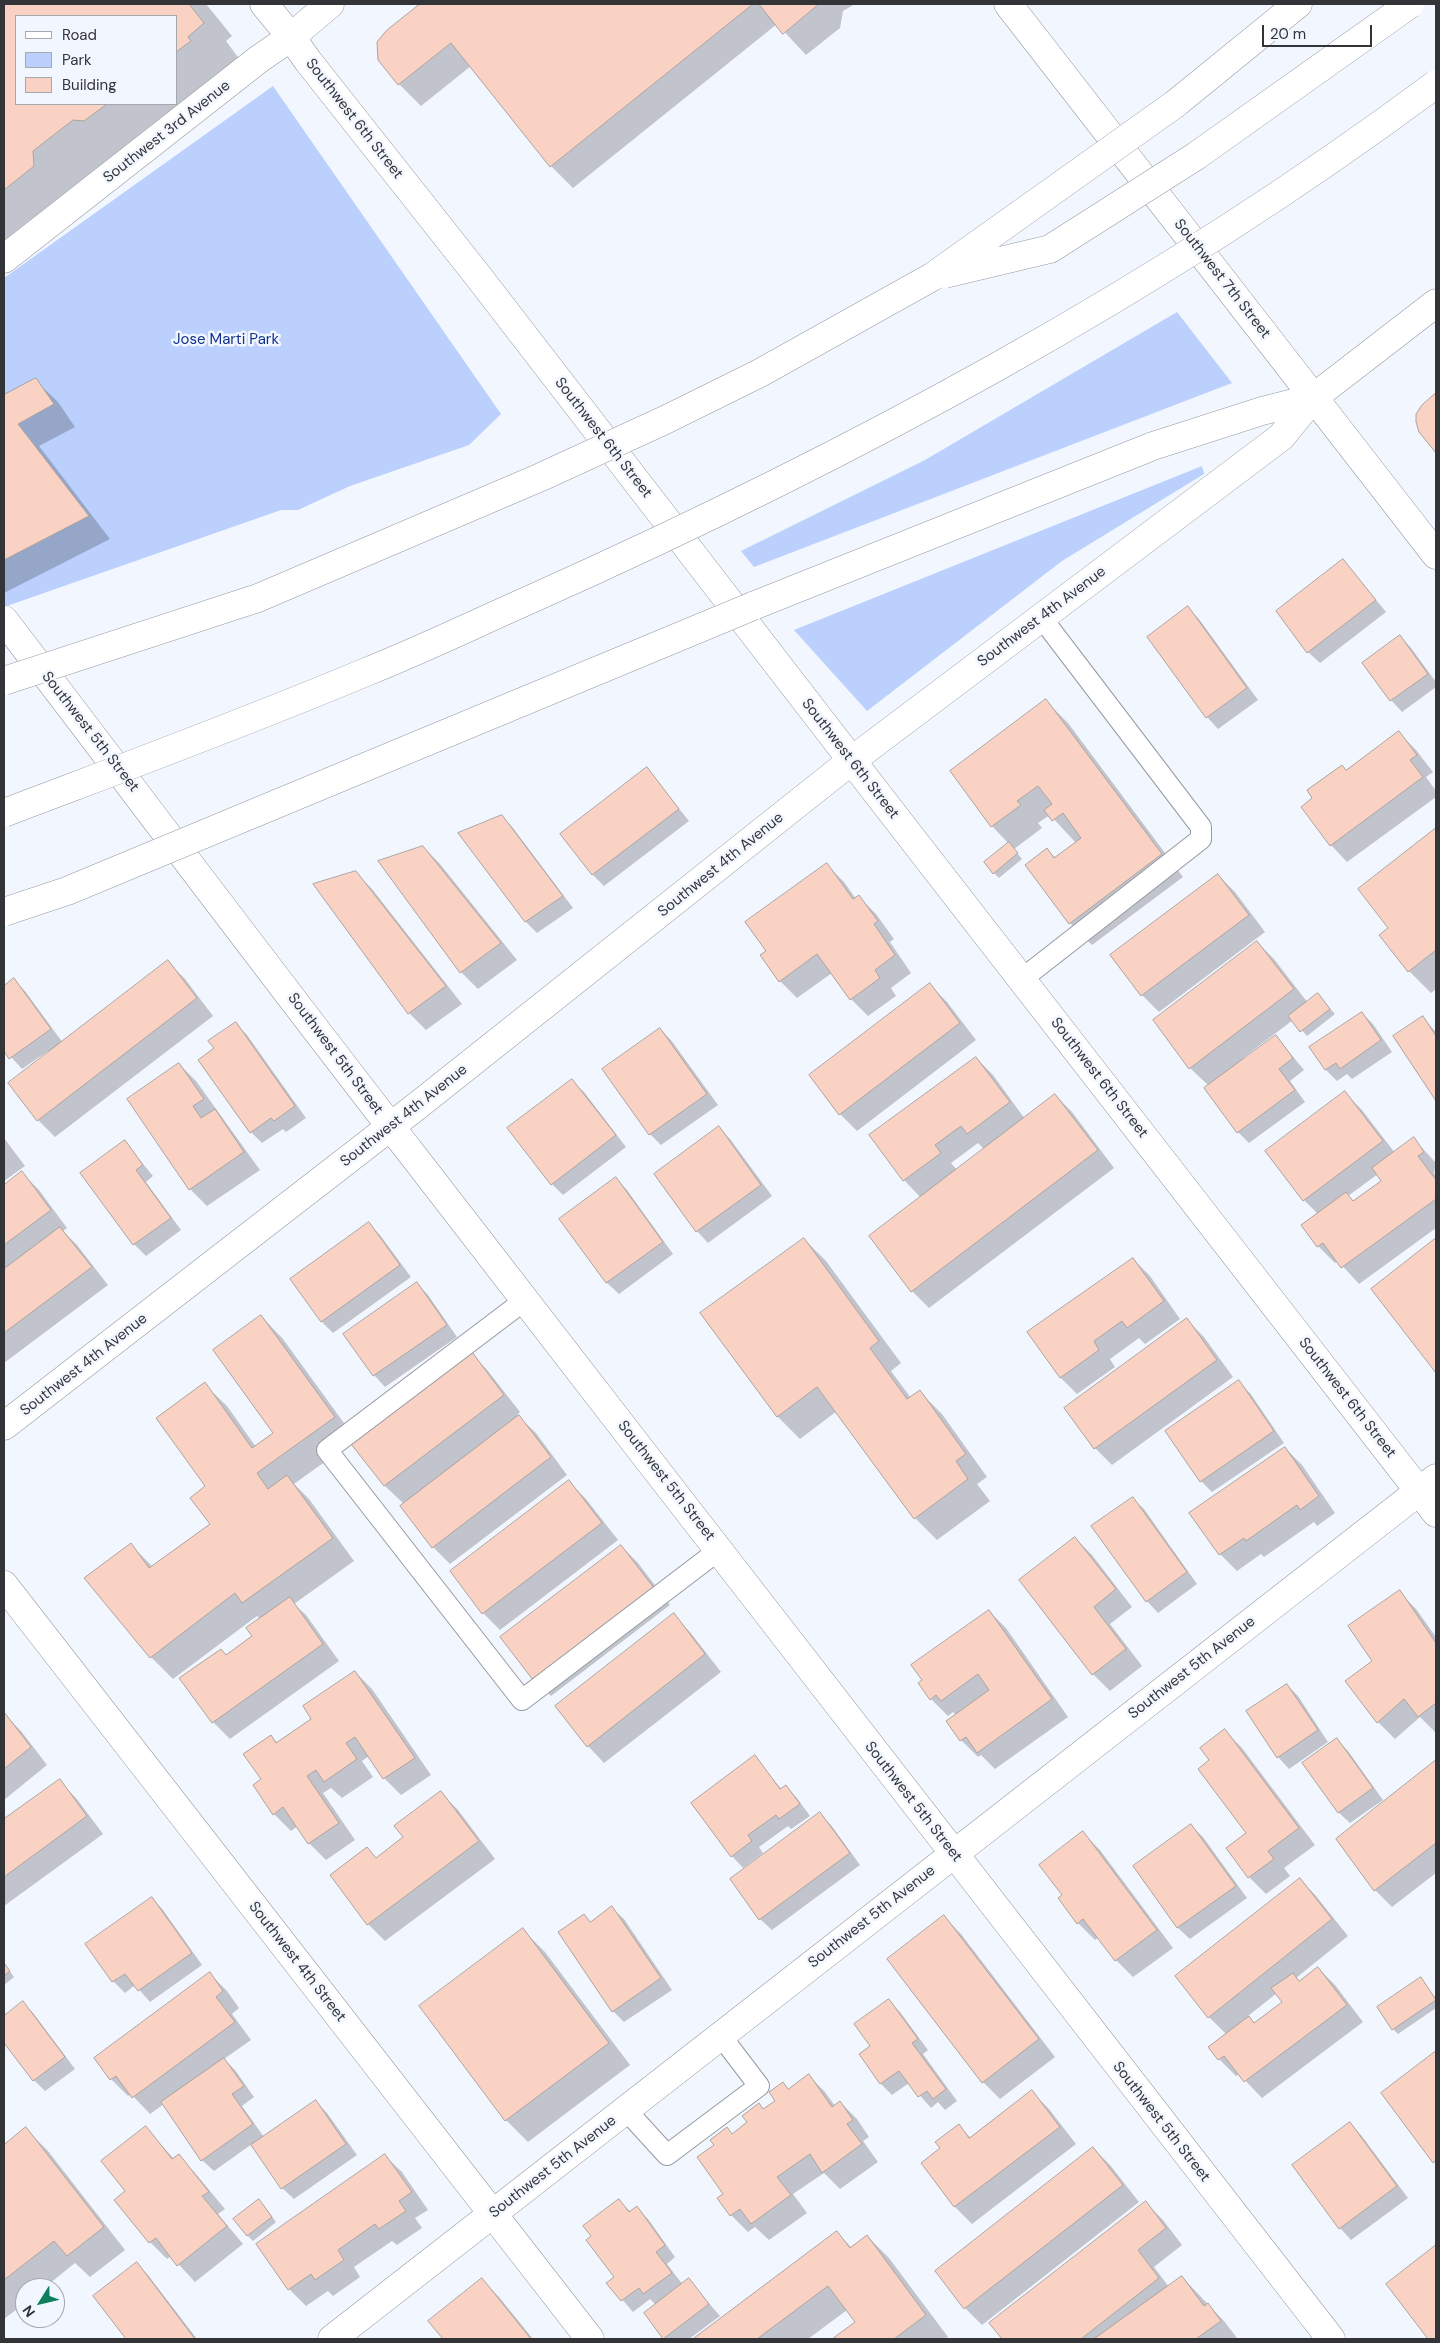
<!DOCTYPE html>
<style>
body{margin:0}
#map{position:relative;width:1440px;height:2343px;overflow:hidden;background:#f2f6ff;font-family:"DM Sans",sans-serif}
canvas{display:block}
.frame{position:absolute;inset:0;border:5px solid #333438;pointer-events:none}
.legend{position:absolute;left:15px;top:15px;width:162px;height:90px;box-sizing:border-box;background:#f2f6ff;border:1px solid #a6a8af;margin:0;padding:6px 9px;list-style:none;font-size:15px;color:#333438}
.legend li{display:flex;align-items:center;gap:10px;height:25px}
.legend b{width:25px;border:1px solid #a6a8af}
.north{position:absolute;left:15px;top:2278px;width:50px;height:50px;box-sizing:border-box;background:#f2f6ff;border:1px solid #a6a8af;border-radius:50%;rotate:234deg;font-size:14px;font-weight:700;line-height:20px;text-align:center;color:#333438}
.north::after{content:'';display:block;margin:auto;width:18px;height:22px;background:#0e805e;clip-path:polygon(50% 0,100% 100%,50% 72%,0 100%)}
.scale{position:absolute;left:1262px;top:25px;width:110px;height:22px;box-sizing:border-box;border:2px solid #333438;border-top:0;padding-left:6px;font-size:15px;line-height:18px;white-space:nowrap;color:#333438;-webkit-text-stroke:4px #f2f6ff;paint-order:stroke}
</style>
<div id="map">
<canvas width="1440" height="2343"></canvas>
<div class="frame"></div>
<ul class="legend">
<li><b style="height:6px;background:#fff"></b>Road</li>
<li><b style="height:14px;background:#bbd0fc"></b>Park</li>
<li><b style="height:14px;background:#fad2c3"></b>Building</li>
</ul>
<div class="north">N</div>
<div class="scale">20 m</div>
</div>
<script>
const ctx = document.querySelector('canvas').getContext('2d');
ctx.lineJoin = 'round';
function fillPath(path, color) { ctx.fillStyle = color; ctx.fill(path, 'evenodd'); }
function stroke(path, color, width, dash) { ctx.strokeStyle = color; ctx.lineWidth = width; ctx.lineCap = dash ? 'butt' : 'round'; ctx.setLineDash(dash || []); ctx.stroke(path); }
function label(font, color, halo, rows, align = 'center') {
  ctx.font = font + ' "DM Sans",sans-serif'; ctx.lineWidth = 5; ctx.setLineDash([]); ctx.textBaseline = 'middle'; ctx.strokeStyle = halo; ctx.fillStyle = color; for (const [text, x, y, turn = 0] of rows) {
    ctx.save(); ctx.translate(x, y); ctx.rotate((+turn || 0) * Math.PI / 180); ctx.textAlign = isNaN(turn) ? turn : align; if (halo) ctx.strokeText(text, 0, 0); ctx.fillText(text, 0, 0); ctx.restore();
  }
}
const green = new Path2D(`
 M273,86L501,414L469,445L350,486L298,510H281L4,607V278Z
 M1177,312L1232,383L754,567L741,551L925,460Z
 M1202,466L1204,474L1062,561L867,711L794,630Z`);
const shadow = new Path2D(`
 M4,4H206L232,36L226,41L243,64L4,257ZM16,16H176V104H16Z
 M422,4H855L843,11L840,28L806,55L777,24L573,188L551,166L471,66L421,106L399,84L386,32Z
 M35,380L58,402L75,427L39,446L110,539L4,593V396Z
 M1436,395V451L1420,431L1423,405Z
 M1343,560L1386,612L1320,663L1308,652Z
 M1188,608L1199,619L1258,700L1218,729L1207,717L1148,637Z
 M1400,636L1411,648L1436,682V687L1402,712L1391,700Z
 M1046,701L1068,723L1183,877L1092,945L1070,923L1047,850L1056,858L1076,843L1050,815L1038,823L1042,828L1014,849L1022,859L999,878L994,873L1009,844L992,826L951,771Z
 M1399,733L1416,750L1433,772L1426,777L1436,791V797L1347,862L1331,845L1347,771Z
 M647,769L689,821L604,886L593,875Z
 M501,816L513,828L573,908L537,933L526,922L460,834Z
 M1436,829V989L1431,993L1409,971L1390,928L1360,889Z
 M423,847L440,864L517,960L478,989L461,972Z
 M827,865L844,882L856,899L859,897L876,914L894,939L890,942L911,973L891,988L896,996L868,1016L851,999L832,973L797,998L780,981L768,951Z
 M355,872L372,889L462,1004L426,1030L409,1013L315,885Z
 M1218,875L1235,892L1265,932L1159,1012L1142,995Z
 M1257,942L1274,959L1308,1003L1318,995L1335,1014L1307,1036L1293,1020L1243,1058L1245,1060L1276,1036L1304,1070L1290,1081L1305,1102L1249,1143L1238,1132L1209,1086L1190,1068Z
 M168,962L185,979L213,1016L55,1137L38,1120L49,1053L48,1051L22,1069L4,1049V987L14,980L25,991L63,1043Z
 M930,985L947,1002L976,1040L857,1131L840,1114L811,1075Z
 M1362,1013L1373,1024L1392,1052L1352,1079L1347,1074L1337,1081L1326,1070L1311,1048Z
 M1423,1018L1436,1032V1098L1395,1037Z
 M236,1024L247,1035L306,1118L286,1132L283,1129L262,1143L251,1132L215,1049Z
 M660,1029L671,1040L718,1105L661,1145L650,1134L604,1069Z
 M976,1058L993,1075L1025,1119L1055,1095L1072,1112L1114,1168L929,1308L912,1291L921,1198L904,1180L871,1135ZM978,1143L984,1149L957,1170L951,1163Z
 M179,1064L196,1081L260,1170L207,1206L190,1189Z
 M572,1081L584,1092L626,1147L563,1195L552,1184Z
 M1345,1093L1362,1110L1395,1153L1414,1139L1436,1163L1434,1173L1436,1176V1228L1359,1284L1338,1261L1335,1263L1318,1246L1303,1225L1318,1214L1304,1200ZM1378,1174L1382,1181L1354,1202L1348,1196Z
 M719,1128L730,1139L772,1196L708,1243L697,1231Z
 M4,1138L25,1166L4,1181Z
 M124,1141L153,1176L146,1182L181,1230L146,1256L134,1244L82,1173Z
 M22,1173L39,1190L67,1228L63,1231L77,1245L108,1285L4,1363V1186Z
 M616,1179L627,1190L673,1254L619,1294L607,1283L561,1219Z
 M369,1224L380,1235L411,1277L333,1333L322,1322L292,1279Z
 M804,1239L826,1261L901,1363L891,1371L911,1398L920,1392L942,1414L987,1477L977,1484L990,1501L937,1540L915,1518L837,1411L800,1439L778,1417L702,1314Z
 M1436,1240V1371L1373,1289Z
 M1133,1259L1150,1276L1180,1319L1145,1344L1139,1338L1110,1359L1115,1367L1077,1394L1061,1378Z
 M417,1284L428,1295L457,1337L385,1387L374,1375Z
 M261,1316L283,1339L357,1441L472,1354L488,1371L520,1412L517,1415L536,1433L567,1475L450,1564L433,1547L404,1504L385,1486L351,1443L294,1484L309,1499L354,1561L294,1604L306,1615L339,1661L230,1739L213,1722L227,1656L254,1637L260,1619L257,1616L173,1679L151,1657L131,1545L152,1566L211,1524L207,1486L204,1384L227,1406L256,1447L275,1433Z
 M1187,1320L1204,1337L1233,1377L1112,1465L1095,1448Z
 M1238,1382L1250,1393L1284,1443L1212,1492L1201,1481Z
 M1285,1448L1302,1465L1335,1513L1317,1526L1314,1522L1264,1557L1261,1554L1237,1571L1220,1554Z
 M569,1482L586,1499L618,1540L500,1630L483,1613Z
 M1132,1498L1144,1509L1197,1584L1158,1613L1147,1601Z
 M1075,1538L1092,1555L1132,1607L1110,1624L1142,1666L1110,1691L1093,1674Z
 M621,1546L638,1563L670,1605L551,1696L534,1679Z
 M1399,1592L1416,1609L1436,1637V1733L1420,1717L1395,1739L1378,1722L1347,1681L1374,1661Z
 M989,1611L1006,1628L1068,1717L995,1769L981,1755L978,1757L961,1740L948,1721L956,1715L953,1712L948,1716L931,1699Z
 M673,1615L690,1632L721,1672L604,1763L588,1746Z
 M355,1672L372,1689L431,1775L401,1795L384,1778L369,1756L362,1761L373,1777L342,1798L331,1788L323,1793L355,1840L326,1860L309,1843L298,1826L291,1831L274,1814L263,1780L271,1737L278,1743L313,1719Z
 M1287,1685L1298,1696L1328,1742L1289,1769L1278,1757Z
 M4,1714L21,1731L47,1765L4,1800Z
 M1225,1731L1242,1748L1315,1845L1284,1868L1290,1876L1266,1894L1249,1877L1248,1834L1211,1760Z
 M1336,1739L1348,1751L1383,1800L1350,1823L1338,1812Z
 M755,1757L782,1790L786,1787L797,1798L810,1816L791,1829L788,1826L759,1847L763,1853L743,1868L732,1856L692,1803Z
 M1436,1762V1873L1392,1907L1375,1890L1338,1839Z
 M59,1781L76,1798L103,1834L4,1906V1821Z
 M441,1793L458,1810L495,1859L385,1941L368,1924L332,1875L367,1849L377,1859L405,1838Z
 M820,1814L831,1825L860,1865L772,1930L760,1919Z
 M1191,1826L1203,1837L1247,1898L1190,1939L1178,1928L1135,1867Z
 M1083,1833L1100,1850L1173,1948L1133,1977L1116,1960L1099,1937L1095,1940L1078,1923L1063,1896Z
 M1300,1879L1316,1896L1348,1936L1296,1978L1300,1981L1318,1968L1335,1985L1363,2022L1262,2098L1239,2074L1236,2076L1219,2059L1226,2034L1209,2017ZM1277,1993L1284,2002L1255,2023L1248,2016Z
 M152,1898L163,1910L202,1965L150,2002L135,1985L125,1993L113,1981L87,1945Z
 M612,1908L624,1919L672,1990L624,2022L613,2011L584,1916L591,1923Z
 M944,1917L961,1934L1055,2057L1000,2099L983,2082Z
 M523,1930L545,1952L630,2065L528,2142L506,2120Z
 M4,1963L14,1977L4,1985Z
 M210,1974L227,1991L239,2008L232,2014L251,2040L224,2059L235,2070L254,2097L242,2106L264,2137L316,2102L327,2113L357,2155L294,2199L282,2188L252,2144L214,2171L202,2160L164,2104L150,2114L131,2094L128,2096L111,2079L96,2058Z
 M1420,1978L1436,1999V2008L1398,2034L1393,2029Z
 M889,2001L900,2012L928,2050L923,2054L957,2101L945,2110L938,2102L931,2108L909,2083L892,2095L881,2084L861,2054L872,2046Z
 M23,2003L34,2014L75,2069L45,2091L34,2080L4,2040V2017Z
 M1436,2053V2164L1382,2093Z
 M808,2075L825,2092L835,2106L840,2102L857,2119L869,2137L863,2141L878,2162L840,2189L824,2173L793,2194L807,2213L769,2240L755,2227L748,2232L731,2215L725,2194L732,2135L749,2122L759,2105L764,2110L777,2101L783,2084L789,2090Z
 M1032,2092L1049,2109L1076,2144L972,2224L955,2207L922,2163L942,2149L959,2126L971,2138Z
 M1350,2124L1361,2135L1408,2198L1351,2240L1340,2228L1293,2166Z
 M146,2128L174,2159L178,2156L195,2173L225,2209L218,2214L243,2244L195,2282L171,2256L167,2259L150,2242L116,2200L127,2191Z
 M26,2129L48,2151L125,2250L90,2277L75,2263L44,2288H25V2303L4,2319V2146Z
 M1093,2148L1110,2165L1139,2202L982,2325L965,2308L936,2271Z
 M385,2156L402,2172L428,2210L415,2218L422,2228L397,2245L392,2241L354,2267L360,2277L333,2296L328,2291L306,2306L289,2289L258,2244Z
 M619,2201L631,2212L636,2208L648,2219L675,2257L667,2264L683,2285L689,2280L720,2316L689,2339H665L645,2314L656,2305L650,2299L633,2312L608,2283L615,2278L592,2236Z
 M1146,2203L1163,2220L1182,2245L1154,2267L1169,2287L1182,2277L1224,2321L1237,2338L1004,2339L991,2323Z
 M264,2206L276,2222L253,2241L248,2236Z
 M837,2233L852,2248L867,2236L889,2258L948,2337L945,2339H834L856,2322L847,2310L808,2339H695Z
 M1436,2246V2339H1430L1388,2284Z
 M137,2264L148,2275L197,2339H127L94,2297Z
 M482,2280L499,2297L533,2339H445L430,2321Z`);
const building = new Path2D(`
 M4,4H189L204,23L188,37L191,41L176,52V16H16V104H107L84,121L73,120L33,151L34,166L4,190Z
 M420,4H753L550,167L451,43L398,85L378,60L377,42L386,31Z
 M759,4H819L783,34Z
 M36,378L54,404L18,424L89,516L4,560V395Z
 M1436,393V453L1419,432L1416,422V414L1422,405Z
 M1343,559L1376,600L1307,653L1276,611Z
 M1188,606L1247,688L1206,718L1147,637Z
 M1400,635L1428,674L1390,701L1362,663Z
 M1046,699L1162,854L1069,924L1025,865L1047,848L1054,858L1081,838L1063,813L1052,821L1044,810L1052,804L1038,786L1017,801L1021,805L991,827L950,771Z
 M1399,731L1417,755L1410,760L1423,777L1330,846L1301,807L1312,798L1307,790L1342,765L1346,770Z
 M647,767L679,809L592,875L560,834Z
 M502,815L563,896L525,922L458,833Z
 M1436,828V950L1408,972L1379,935L1388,928L1358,889Z
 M1009,842L1018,853L993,874L984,862Z
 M423,846L501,943L460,973L378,861Z
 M827,863L853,899L859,895L878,921L874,924L895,955L875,970L880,978L850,1000L817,954L779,982L760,955L766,951L745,922Z
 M356,871L446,986L408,1014L313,884Z
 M1218,874L1249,915L1141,996L1110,955Z
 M1257,941L1294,989L1189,1069L1153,1020Z
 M168,960L197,998L37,1121L8,1083Z
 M14,978L51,1029L9,1059L4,1051V986Z
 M930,983L960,1023L839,1115L809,1075Z
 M1318,993L1330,1009L1300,1032L1288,1016Z
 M1362,1012L1381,1040L1340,1069L1336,1063L1325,1070L1309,1047Z
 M1423,1016L1436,1036V1101L1393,1036Z
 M236,1022L295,1106L274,1121L271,1118L250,1133L198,1060L214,1048L208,1041Z
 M660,1028L707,1094L649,1135L602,1069Z
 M1276,1035L1293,1058L1279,1069L1295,1090L1237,1133L1204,1088Z
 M976,1057L1010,1102L967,1134L961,1126L935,1145L941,1153L903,1181L869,1135Z
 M179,1063L204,1099L193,1106L201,1118L215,1109L244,1152L189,1190L127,1099Z
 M572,1079L616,1135L551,1185L507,1128Z
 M1345,1091L1383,1141L1303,1201L1265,1151Z
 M1055,1094L1098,1150L911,1292L869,1236Z
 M719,1126L761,1185L696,1232L654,1174Z
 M1414,1137L1424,1152L1418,1156L1436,1180V1199L1341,1268L1323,1243L1317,1247L1301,1225L1346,1192L1353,1201L1381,1181L1372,1168Z
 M125,1140L143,1165L136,1170L171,1218L133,1245L80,1173Z
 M22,1171L51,1210L4,1245V1185Z
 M616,1177L663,1242L606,1283L559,1219Z
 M369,1222L400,1265L321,1322L290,1279Z
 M60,1227L92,1267L4,1333V1269Z
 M804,1238L879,1341L870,1348L907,1399L920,1390L966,1454L956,1461L968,1479L914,1519L817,1387L777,1417L700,1313Z
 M1436,1238V1373L1371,1289Z
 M1133,1258L1164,1301L1127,1328L1122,1321L1094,1341L1099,1350L1060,1378L1027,1332Z
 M417,1282L447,1325L373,1376L343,1334Z
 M261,1315L335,1417L257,1473L268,1489L287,1475L333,1538L242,1603L235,1593L150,1658L84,1578L131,1543L149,1568L210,1524L190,1498L205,1486L156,1418L205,1382L252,1448L273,1433L213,1350Z
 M1187,1318L1217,1360L1094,1449L1064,1408Z
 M472,1352L504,1395L384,1486L351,1444Z
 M1239,1380L1274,1431L1200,1482L1165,1431Z
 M519,1415L551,1457L432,1548L400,1506Z
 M1285,1447L1319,1496L1300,1510L1297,1505L1246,1541L1244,1538L1219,1555L1189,1513Z
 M569,1480L602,1523L482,1614L450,1571Z
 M1133,1497L1187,1572L1146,1602L1091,1526Z
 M1075,1537L1116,1589L1094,1607L1126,1649L1092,1675L1019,1580Z
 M621,1545L654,1588L533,1680L500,1637Z
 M1400,1590L1436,1643V1703L1418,1717L1404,1699L1377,1723L1345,1681L1372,1661L1348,1626Z
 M290,1597L323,1644L212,1723L179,1678L221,1649L226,1655L252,1636L246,1628Z
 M989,1610L1052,1699L977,1753L966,1737L960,1741L946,1721L989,1690L978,1674L941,1701L936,1695L930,1700L918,1683L922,1680L911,1665Z
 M674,1613L705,1654L587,1747L555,1706Z
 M355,1671L415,1758L383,1779L355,1737L346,1743L357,1759L324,1782L316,1770L307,1776L339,1823L308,1844L283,1807L273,1815L253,1785L261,1779L243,1754L271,1735L276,1743L311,1719L303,1706Z
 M1287,1684L1318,1730L1277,1758L1246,1711Z
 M4,1712L31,1747L4,1769Z
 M1225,1729L1299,1828L1268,1851L1274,1859L1248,1878L1226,1848L1246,1833L1198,1769L1209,1760L1200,1748Z
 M1337,1738L1373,1788L1338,1813L1302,1763Z
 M755,1755L780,1789L786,1785L800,1804L779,1819L776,1815L748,1835L752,1841L731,1857L691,1803Z
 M1436,1760V1843L1374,1891L1336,1839Z
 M60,1779L87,1816L4,1877V1819Z
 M441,1791L479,1841L367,1925L330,1875L367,1847L376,1858L403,1837L394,1826Z
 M820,1812L850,1853L759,1920L730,1879Z
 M1191,1824L1236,1886L1177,1928L1133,1866Z
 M1083,1831L1157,1930L1115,1961L1083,1919L1077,1924L1058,1898L1062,1895L1039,1865Z
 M1300,1878L1332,1919L1208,2018L1175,1976Z
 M152,1897L192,1953L138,1991L125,1974L112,1982L85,1944Z
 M612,1906L661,1978L612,2012L558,1932L584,1914L590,1922Z
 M944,1915L1039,2039L982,2083L887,1959Z
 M523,1928L609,2043L505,2121L419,2006Z
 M4,1963L10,1971L4,1976Z
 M1318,1967L1347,2005L1244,2082L1224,2056L1218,2060L1208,2047L1249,2016L1254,2023L1282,2002L1271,1988L1293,1973L1299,1981Z
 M210,1972L223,1991L216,1997L235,2022L132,2098L116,2076L110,2080L94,2058Z
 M1421,1977L1436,2000L1392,2030L1377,2007Z
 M889,1999L918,2039L912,2043L946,2089L933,2099L927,2091L918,2097L899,2071L880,2084L859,2054L870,2046L854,2024Z
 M23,2001L65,2057L33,2081L4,2043V2016Z
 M1436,2051V2160L1433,2163L1381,2093Z
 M224,2058L244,2086L232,2094L253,2124L201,2161L161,2102Z
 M809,2074L832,2107L840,2101L853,2120L847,2124L862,2144L822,2173L810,2154L777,2177L791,2195L751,2224L740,2209L730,2216L717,2198L723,2194L697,2157L714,2145L710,2140L727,2127L732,2134L747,2122L742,2116L759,2103L763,2109L775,2101L769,2092L783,2082L788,2089Z
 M1032,2090L1060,2127L954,2207L921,2163L940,2148L935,2142L959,2124L969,2138Z
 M316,2100L346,2144L281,2189L251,2145Z
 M1350,2122L1397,2186L1339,2229L1292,2165Z
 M146,2126L172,2159L179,2154L209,2192L202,2196L227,2226L177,2266L156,2238L149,2243L114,2200L125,2191L101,2161Z
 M26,2127L104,2227L67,2256L54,2241L4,2280V2145Z
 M1093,2147L1123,2185L964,2309L935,2271Z
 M385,2154L412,2192L399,2201L406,2211L379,2229L375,2224L338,2250L344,2260L315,2280L311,2274L288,2290L256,2244Z
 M259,2199L272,2217L247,2236L233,2219Z
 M619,2199L629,2212L637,2206L665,2245L656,2252L672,2273L643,2294L639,2288L621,2301L606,2283L614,2277L586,2240L591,2236L583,2226Z
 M1146,2201L1166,2228L1138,2250L1159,2278L1081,2339H1002L989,2323Z
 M837,2231L850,2248L867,2235L926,2315L894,2339H832L855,2322L828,2286L757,2339H693Z
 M1436,2245V2339H1428L1386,2284Z
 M137,2262L195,2339H126L93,2296Z
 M1182,2276L1204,2306L1208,2303L1221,2321L1196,2339H1094Z
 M482,2278L531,2339H443L428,2321Z
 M689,2278L709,2304L663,2339L644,2313Z`);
const lane = new Path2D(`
 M1022,979L1201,839V827L1041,617
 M525,1300L327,1450L522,1700L719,1550
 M626,2110L667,2155L759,2086L721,2036`);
const street = new Path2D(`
 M4,259L259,59L291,37L264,4
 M4,620C141,799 276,980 415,1158C720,1552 1024,1947 1331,2339
 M4,1585L590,2339
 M332,2339L1436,1478`);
const secondary = new Path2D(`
 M330,4L291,37L308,61L478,276L876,792L1436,1513
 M4,1426L417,1106L851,761L1281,437L1313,398`);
const primary = new Path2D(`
 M1008,4L1436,555
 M1313,398L1436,303`);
const highway = new Path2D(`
 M1175,104L1298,4
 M753,606L1153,446L1262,411L1313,398`);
const highwayBridge = new Path2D(`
 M945,274L1050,249L1196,156L1410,4
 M4,681L258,598L541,477L665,420L760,373L932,277L1175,104
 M4,813C125,767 247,722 366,672C421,650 475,624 529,600C847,458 1157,292 1436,84
 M4,912L67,891L753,606`);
const streetNames = [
 ["Southwest 6th Street",354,119,52],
 ["Southwest 3rd Avenue",167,132,-38],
 ["Southwest 7th Street",1222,279,52],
 ["Southwest 6th Street",603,438,52],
 ["Southwest 4th Avenue",1042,617,-37],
 ["Southwest 5th Street",90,732,52],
 ["Southwest 6th Street",850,759,52],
 ["Southwest 4th Avenue",721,865,-39],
 ["Southwest 5th Street",335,1054,53],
 ["Southwest 6th Street",1099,1078,52],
 ["Southwest 4th Avenue",404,1116,-38],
 ["Southwest 4th Avenue",84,1365,-38],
 ["Southwest 6th Street",1347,1398,52],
 ["Southwest 5th Street",666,1481,52],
 ["Southwest 5th Avenue",1192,1668,-38],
 ["Southwest 5th Street",913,1802,52],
 ["Southwest 5th Avenue",872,1917,-38],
 ["Southwest 4th Street",297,1962,52],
 ["Southwest 5th Street",1161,2122,52],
 ["Southwest 5th Avenue",553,2167,-38]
];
const parkNames = [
 ["Jose Marti Park",226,340]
];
fillPath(green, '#bbd0fc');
fillPath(shadow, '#0003');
fillPath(building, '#fad2c3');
stroke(building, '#aca29f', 1);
stroke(lane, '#9599a1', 22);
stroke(street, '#9599a1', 29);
stroke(secondary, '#9599a1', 29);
stroke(primary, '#9599a1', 29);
stroke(highway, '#9599a1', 29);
stroke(lane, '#fff', 20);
stroke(street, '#fff', 28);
stroke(secondary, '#fff', 28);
stroke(primary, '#fff', 28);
stroke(highway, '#fff', 28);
stroke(highwayBridge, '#9599a1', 29, []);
stroke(highwayBridge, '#fff', 28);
label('15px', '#333438', '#f2f6ff', streetNames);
label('15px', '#12338d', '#f2f6ff', parkNames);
</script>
